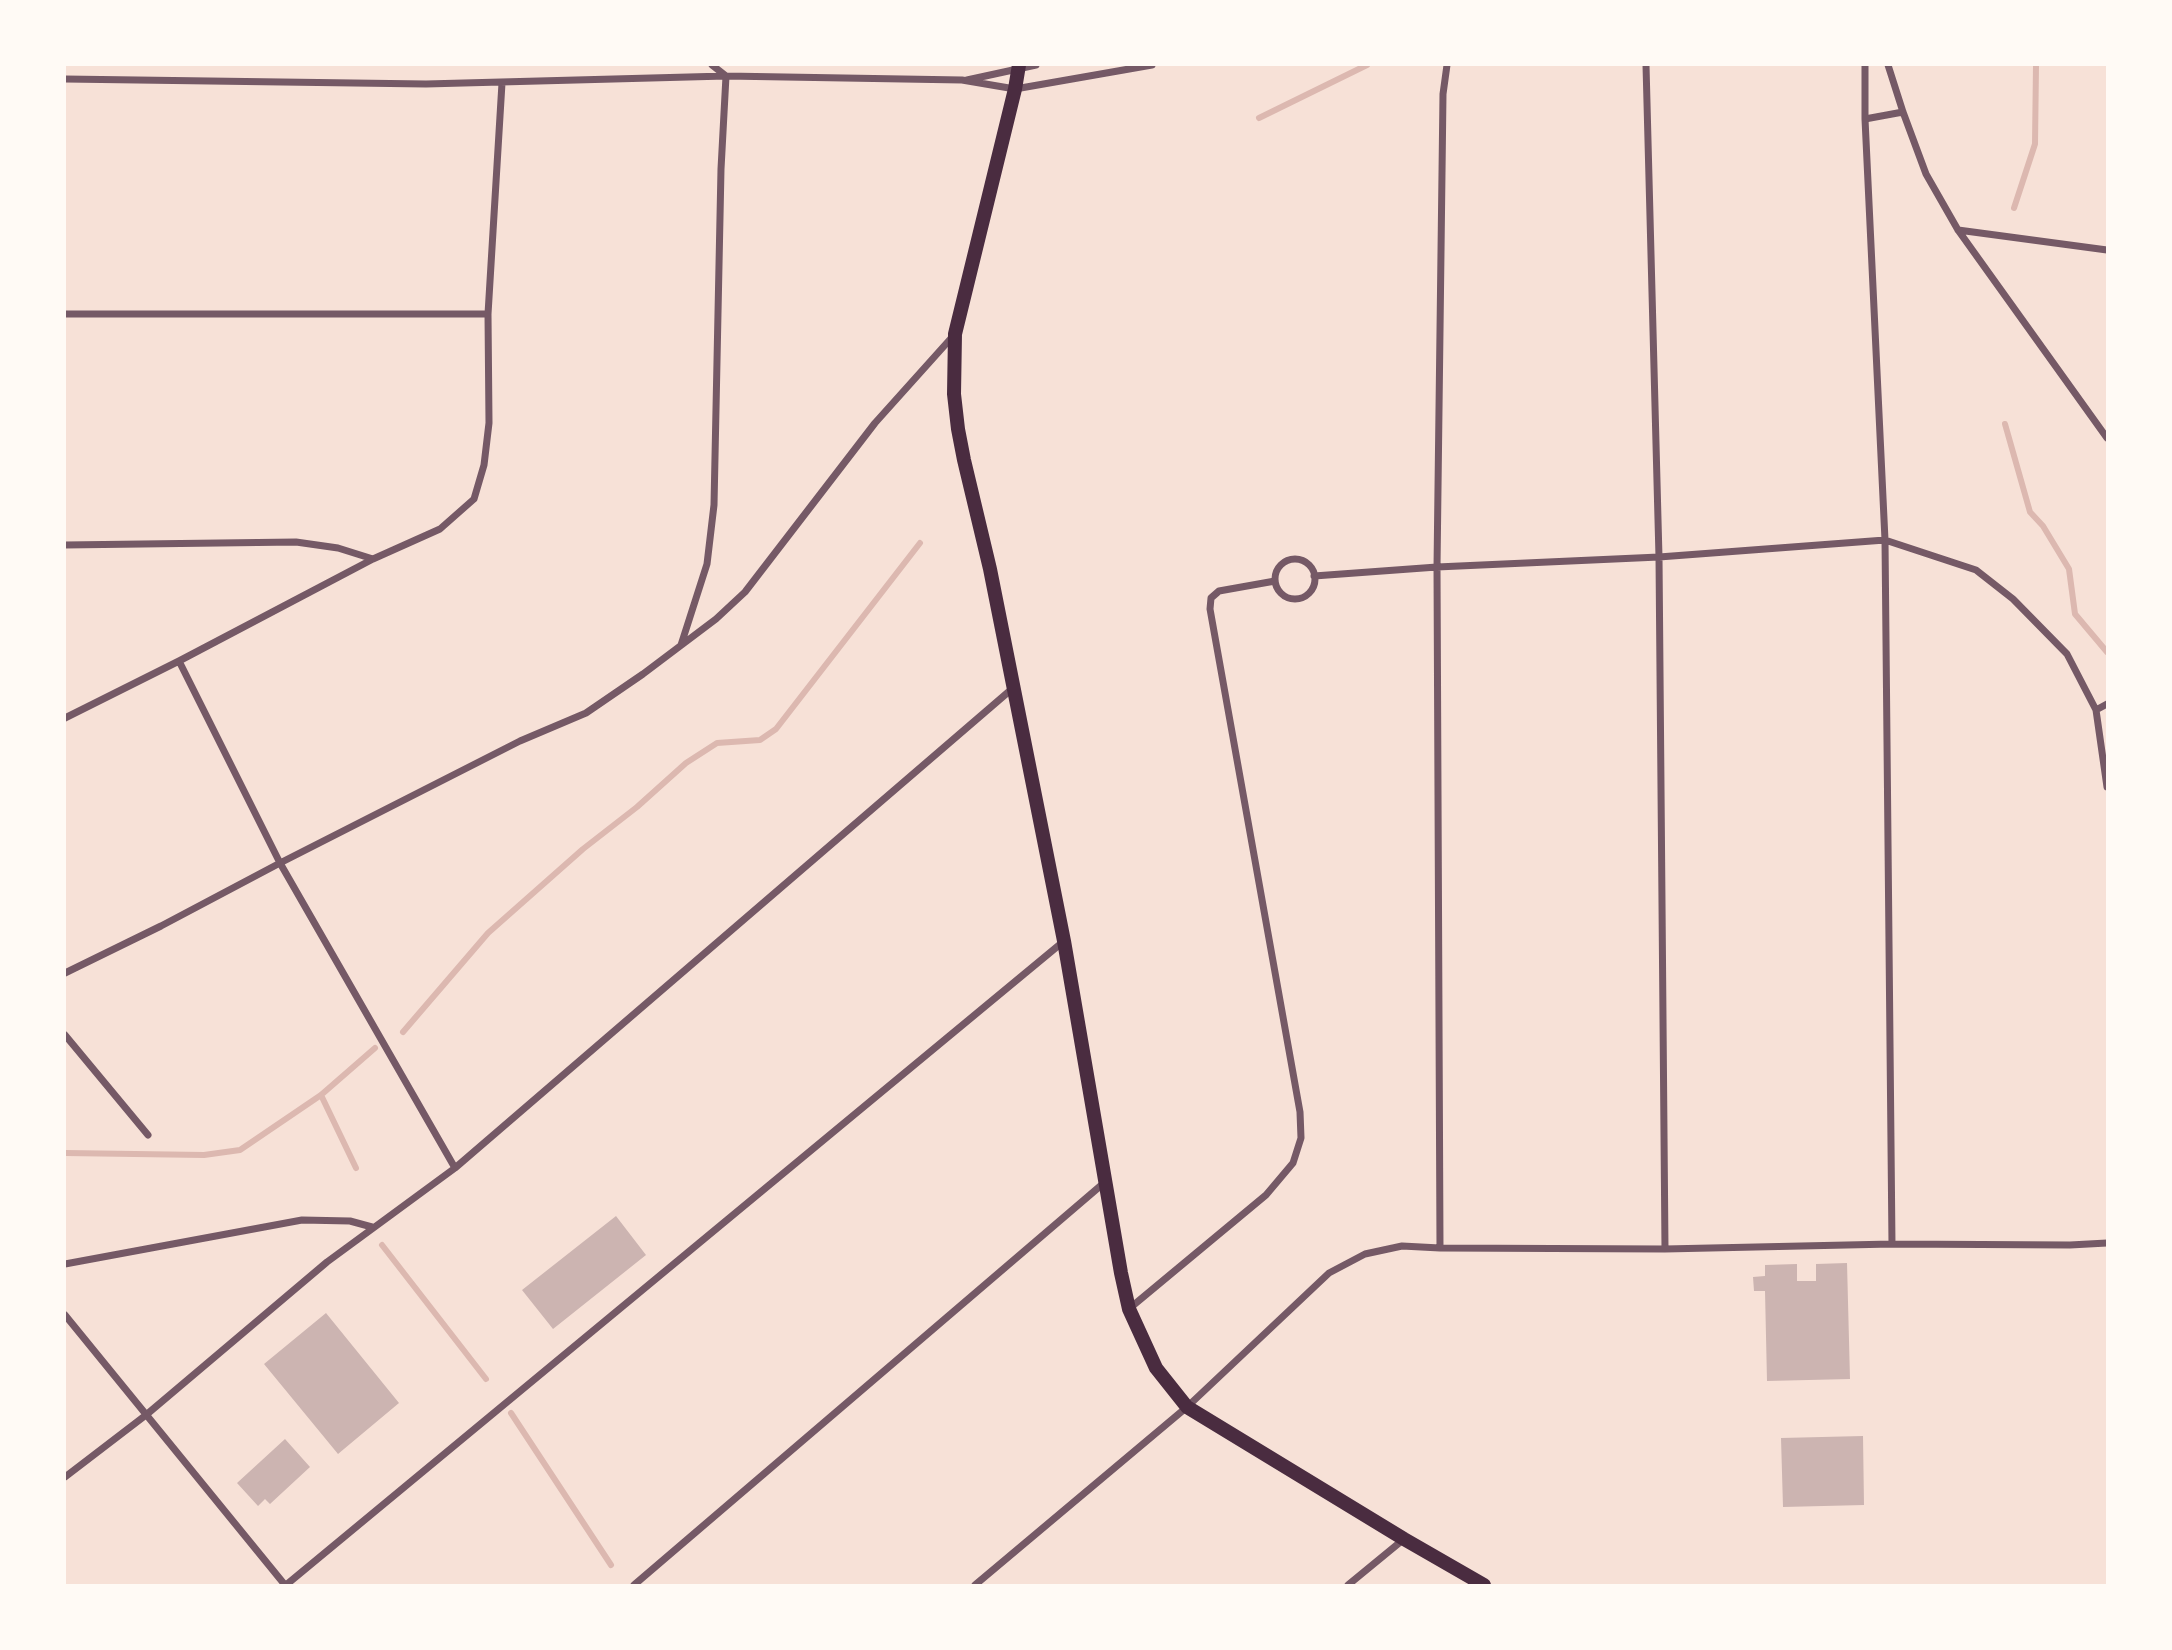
<!DOCTYPE html>
<style>
body{margin:0}
#map{position:relative;width:2172px;height:1650px;overflow:hidden;background:#f7e1d7;font-family:Commissioner,sans-serif}
canvas{display:block}
.frame{position:absolute;inset:0;border:66px solid #fffaf5;pointer-events:none}
</style>
<div id="map">
<canvas width="2172" height="1650"></canvas>
<div class="frame"></div>
</div>
<script>
const ctx = document.querySelector('canvas').getContext('2d');
ctx.lineJoin = 'round';
function stroke(path, color, width, dash) { ctx.strokeStyle = color; ctx.lineWidth = width; ctx.lineCap = dash ? 'butt' : 'round'; ctx.setLineDash(dash || []); ctx.stroke(path); }
function fillPath(path, color) { ctx.fillStyle = color; ctx.fill(path, 'evenodd'); }
const stream = new Path2D(`
 M1259,118L1367,65
 M2014,208L2035,144L2036,65
 M2005,424L2030,512L2043,526L2069,569L2075,614L2107,652
 M403,1032L488,933L583,849L637,807L686,763L717,743L760,740L776,729L920,543
 M321,1095L356,1168
 M65,1153L204,1155L240,1150L321,1095L375,1048
 M382,1245L486,1379
 M511,1413L611,1565`);
const building = new Path2D(`
 M616,1216L646,1255L553,1329L522,1290Z
 M1847,1263L1850,1379L1767,1381L1765,1291H1754L1753,1277L1765,1276V1265L1797,1264V1281H1816V1264Z
 M326,1313L399,1403L338,1454L264,1364Z
 M1863,1436L1864,1505L1783,1507L1781,1438Z
 M285,1439L310,1467L270,1504L265,1499L258,1506L237,1483Z`);
const minor = new Path2D(`
 M1646,65L1659,557L1665,1249
 M1865,65V119L1885,540L1892,1244
 M1888,65L1903,112L1926,174L1958,230L2107,438
 M65,79L426,84L726,76L962,80L1015,89L1152,65
 M967,80L1036,65
 M1865,119L1903,112
 M1958,230L2107,250
 M65,314H488
 M65,545L296,542L338,548L373,559
 M1275 579a20 20 0 1 1 40 0a20 20 0 1 1-40 0Z
 M1314,576L1437,567L1659,557L1885,540L1976,570L2013,599L2067,654L2096,710L2107,787
 M681,645L707,564L714,505L721,169L726,76L712,65
 M179,661L280,863L455,1168
 M2096,710L2107,704
 M65,718L179,661L373,559L440,529L474,499L484,465L489,423L488,314L502,83
 M65,973L161,926L280,863L520,741L586,713L643,674L716,619L745,592L875,423L954,335
 M65,1035L148,1135
 M1440,1248L1437,567L1443,94L1447,65
 M65,1264L302,1220L350,1221L372,1227
 M1130,1308L1266,1195L1293,1163L1301,1138L1300,1112L1210,609L1211,598L1219,591L1275,581
 M65,1315L285,1585
 M65,1477L146,1415L327,1262L455,1168L1013,688
 M286,1585L1064,941
 M634,1585L1105,1182
 M975,1585L1187,1407L1329,1273L1365,1254L1402,1246L1440,1248L1665,1249L1892,1244L2070,1245L2107,1243
 M1348,1585L1404,1539`);
const secondary = new Path2D(`
 M1019,65L1015,89L955,334L954,394L958,429L964,460L990,569L1064,941L1121,1273L1129,1309L1156,1368L1187,1407L1404,1539L1484,1585`);
stroke(stream, '#dcb8b0', 6);
fillPath(building, '#ccb4b1');
stroke(minor, '#755966', 7);
stroke(secondary, '#4a2c40', 14);
</script>
